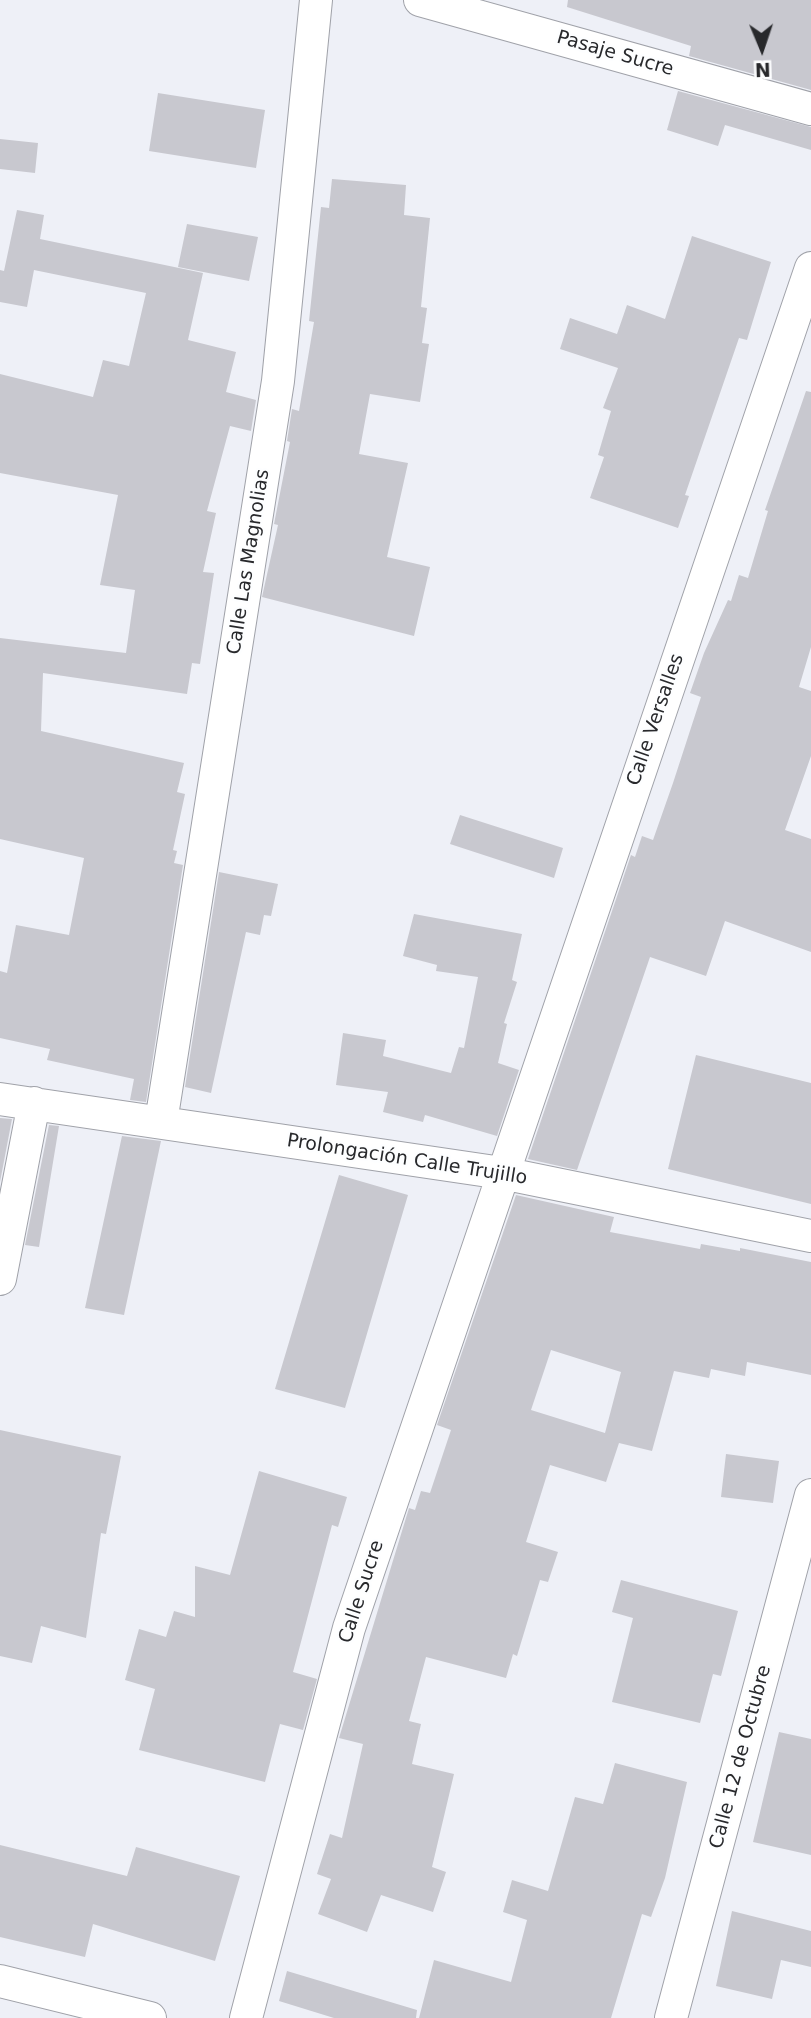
<!DOCTYPE html>
<meta charset="utf-8">
<style>
body{margin:0}
#map{position:relative;width:811px;height:2018px;overflow:hidden;background:#eef0f7;font-family:"DejaVu Sans",sans-serif}
canvas{display:block}
.north{position:absolute;left:727px;top:14px;width:70px;height:70px;-webkit-text-stroke:5px #fdfeff;paint-order:stroke;rotate:178deg;font-size:19px;font-weight:700;line-height:28px;text-align:center;color:#28292c}
.north::after{content:'';display:block;margin:auto;width:24px;height:32px;background:#28292c;clip-path:polygon(50% 0,100% 100%,50% 72%,0 100%)}
</style>
<div id="map">
<canvas width="811" height="2018"></canvas>
<div class="north">N</div>
</div>
<script>
const ctx = document.querySelector('canvas').getContext('2d');
ctx.lineJoin = 'round';
function fillPath(path, color) { ctx.fillStyle = color; ctx.fill(path, 'evenodd'); }
function stroke(path, color, width, dash) { ctx.strokeStyle = color; ctx.lineWidth = width; ctx.lineCap = dash ? 'butt' : 'round'; ctx.setLineDash(dash || []); ctx.stroke(path); }
function label(font, color, halo, rows, align = 'center') {
  ctx.font = font + ' "DejaVu Sans",sans-serif'; ctx.lineWidth = 5; ctx.setLineDash([]); ctx.textBaseline = 'middle'; ctx.strokeStyle = halo; ctx.fillStyle = color; for (const [text, x, y, turn = 0] of rows) {
    ctx.save(); ctx.translate(x, y); ctx.rotate((+turn || 0) * Math.PI / 180); ctx.textAlign = isNaN(turn) ? turn : align; if (halo) ctx.strokeText(text, 0, 0); ctx.fillText(text, 0, 0); ctx.restore();
  }
}
const building = new Path2D(`
 M568,0H811V90L689,56L691,46L567,7Z
 M678,91L811,127V150L725,125L718,146L667,130Z
 M158,93L265,110L256,168L149,151Z
 M0,139L38,143L35,173L0,169Z
 M332,179L406,185L404,215L430,218L421,307L427,308L422,343L429,344L420,402L370,394L359,454L408,463L387,557L430,567L414,636L262,597L278,525L274,524L290,442L287,441L292,409L299,411L314,322L309,321L321,207L329,208Z
 M17,210L44,215L40,239L203,273L188,340L236,352L226,392L256,400L251,431L230,426L207,511L216,513L203,572L214,573L200,664L192,663L187,694L43,673L41,731L184,763L177,792L185,794L173,850L177,851L174,863L183,865L146,1102L130,1100L134,1079L47,1060L50,1049L0,1038V971L7,973L16,925L69,935L84,858L0,839V638L126,653L135,590L100,585L118,495L0,473V374L93,397L103,360L129,366L146,293L34,270L27,307L0,302V270L4,271Z
 M187,224L258,237L249,281L178,267Z
 M692,236L771,262L747,340L739,338L685,495L689,496L678,528L590,498L604,457L598,455L611,411L603,408L618,368L560,349L570,318L617,334L627,305L665,319Z
 M806,391L811,392V647L799,687L811,691V756L785,830L811,839V952L725,921L706,976L650,957L577,1170L528,1159L631,855L635,857L642,836L653,840L673,783L701,697L690,693L704,653L728,600L731,601L739,575L748,578L768,511L765,510Z
 M460,815L563,848L554,878L450,844Z
 M219,872L278,884L271,916L264,915L260,935L246,932L211,1093L185,1087Z
 M414,914L522,934L512,980L517,982L504,1023L507,1024L498,1063L519,1070L497,1136L425,1115L423,1122L383,1112L388,1092L336,1085L343,1033L386,1040L383,1056L451,1073L459,1047L464,1048L478,977L436,971L437,965L403,956Z
 M696,1055L811,1083V1204L668,1169Z
 M0,1118L12,1119L0,1182Z
 M49,1125L59,1126L39,1247L25,1245Z
 M122,1136L161,1141L124,1315L85,1308Z
 M339,1175L408,1195L345,1408L275,1389Z
 M516,1195L614,1217L610,1232L700,1249L701,1244L740,1251V1248L811,1262V1375L747,1362L745,1376L711,1369L709,1378L674,1371L652,1451L619,1443L606,1482L550,1465L526,1542L558,1552L548,1582L540,1580L517,1656L513,1654L506,1678L426,1657L409,1721L421,1724L412,1764L454,1774L432,1867L446,1872L433,1912L381,1895L367,1932L318,1914L331,1879L317,1874L330,1834L342,1838L363,1744L339,1738L409,1508L415,1510L421,1491L430,1493L451,1430L437,1425ZM551,1350L621,1372L605,1433L531,1410Z
 M0,1430L121,1456L106,1534L101,1533L86,1638L41,1626L32,1663L0,1656Z
 M726,1454L779,1461L773,1503L721,1497Z
 M259,1471L347,1497L338,1527L332,1525L293,1672L317,1679L303,1730L280,1724L265,1782L139,1750L155,1689L125,1680L139,1629L166,1637L174,1611L195,1617V1566L230,1575Z
 M621,1580L738,1611L721,1676L713,1674L700,1723L612,1702L633,1618L612,1612Z
 M779,1732L811,1739V1855L753,1842Z
 M615,1763L687,1782L665,1878L651,1917L642,1914L611,2018H419L434,1960L511,1982L527,1920L503,1912L512,1880L548,1891L575,1797L603,1804Z
 M0,1845L127,1876L136,1847L240,1876L215,1961L93,1924L85,1957L0,1937Z
 M732,1911L811,1931V1967L781,1960L772,1999L716,1986Z
 M287,1971L417,2010L416,2018H334L279,2001Z`);
const street = new Path2D(`
 M420,0L811,109
 M0,1099L502,1173L811,1236
 M161,1122L278,381L316,0
 M0,1279L34,1103
 M0,1981L150,2018
 M246,2018L349,1628L811,268
 M671,2018L811,1495`);
const streetNames = [
 ["Pasaje Sucre",615,54,16],
 ["Calle Las Magnolias",249,562,-81],
 ["Calle Versalles",656,720,-71],
 ["Prolongación Calle Trujillo",407,1160,9],
 ["Calle Sucre",362,1592,-72],
 ["Calle 12 de Octubre",741,1757,-75]
];
fillPath(building, '#c8c8cf');
stroke(street, '#a0a2a9', 34);
stroke(street, '#fff', 32);
label('19px', '#28292c', '#fdfeff', streetNames);
</script>
